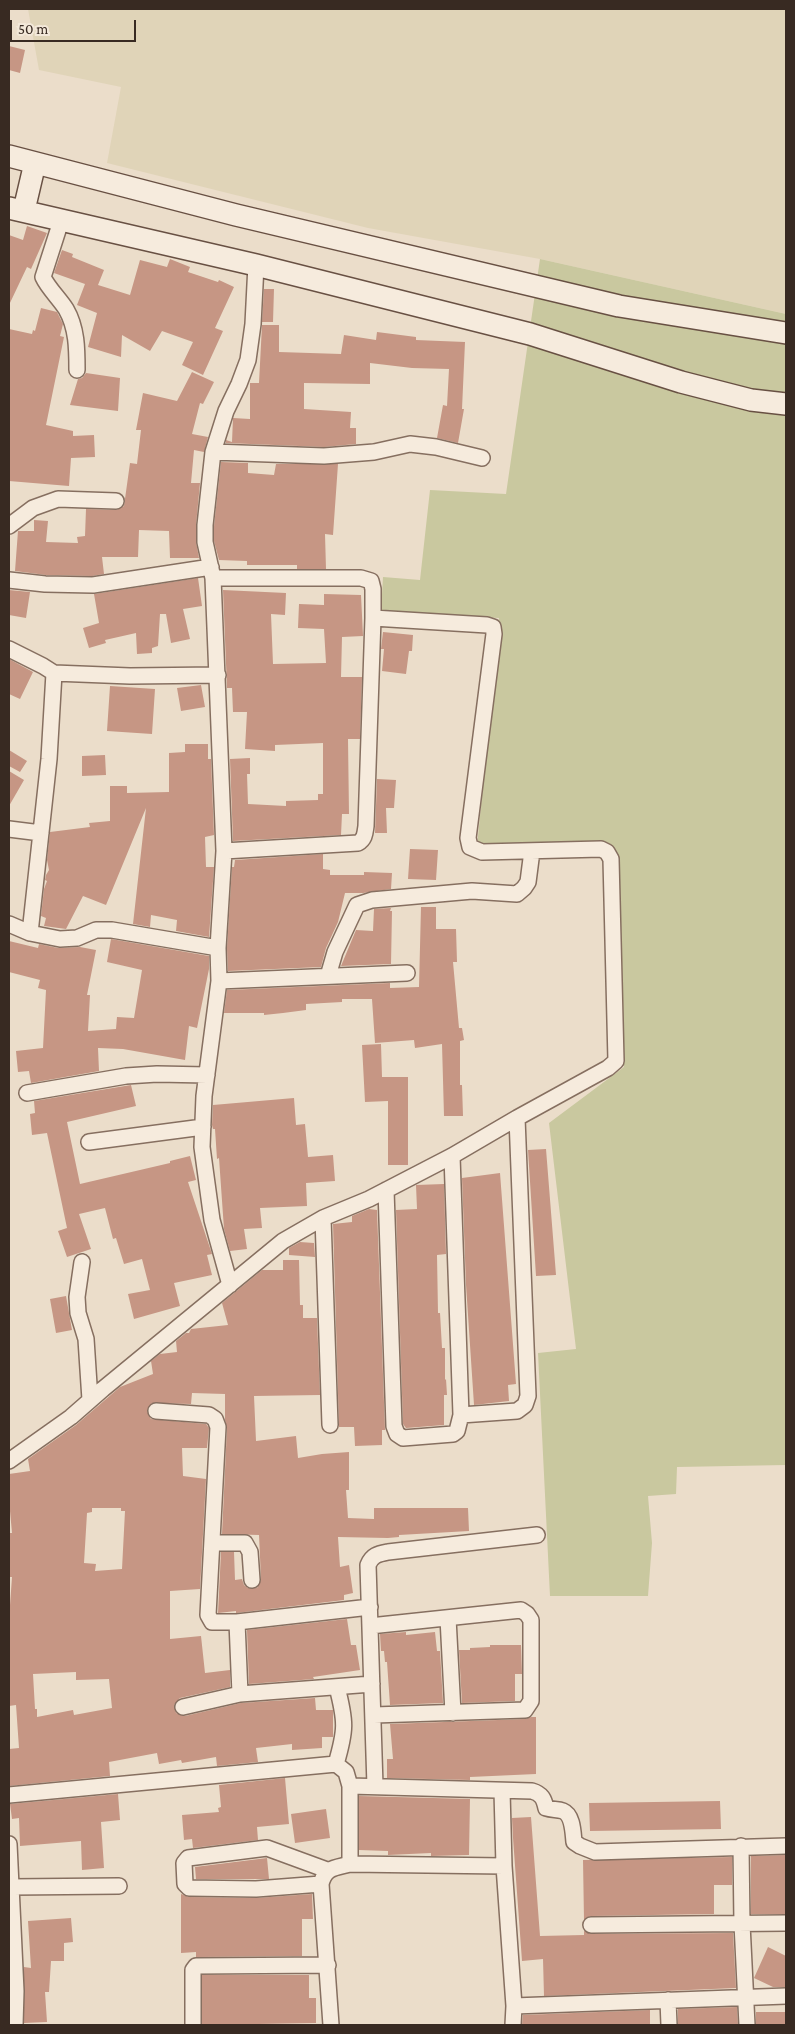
<!DOCTYPE html>
<style>
body{margin:0}
#map{position:relative;width:795px;height:2034px;overflow:hidden;background:#ebddca;font-family:"Crimson Pro",serif}
canvas{display:block}
.frame{position:absolute;inset:0;border:10px solid #382a22;pointer-events:none}
.scale{position:absolute;left:10px;top:20px;width:126px;height:22px;box-sizing:border-box;border:2px solid #382a22;border-top:0;padding-left:6px;font-size:15px;line-height:18px;white-space:nowrap;color:#382a22;-webkit-text-stroke:4px #f3e8d9;paint-order:stroke}
</style>
<div id="map">
<canvas width="795" height="2034"></canvas>
<div class="frame"></div>
<div class="scale">50 m</div>
</div>
<script>
const ctx = document.querySelector('canvas').getContext('2d');
ctx.lineJoin = 'round';
function fillPath(path, color) { ctx.fillStyle = color; ctx.fill(path, 'evenodd'); }
function stroke(path, color, width, dash) { ctx.strokeStyle = color; ctx.lineWidth = width; ctx.lineCap = dash ? 'butt' : 'round'; ctx.setLineDash(dash || []); ctx.stroke(path); }
const farmland = new Path2D(`
 M28,9H786V314L540,259L368,228L107,163L121,87L39,70Z`);
const green = new Path2D(`
 M540,259L786,314V1465L677,1467L676,1494L648,1496L652,1543L648,1596H550L538,1353L576,1349L549,1123L624,1067L607,843L477,847L499,618L381,612L383,577L420,580L430,490L506,494Z`);
const building = new Path2D(`
 M9,46L25,50L20,73L9,70Z
 M27,226L47,233L31,269L27,267L9,305V235L23,240Z
 M62,250L73,254L72,257L104,270L98,285L130,295L140,260L167,267L170,259L190,267L188,272L218,282L219,280L234,287L215,328L223,331L203,375L182,365L193,342L162,331L150,351L122,335L121,357L88,347L97,313L77,305L85,284L54,273Z
 M264,289H274L273,322H262Z
 M41,308L57,312L63,324L60,336L64,337L46,425L73,431V436L94,435L95,457L71,458L69,486L9,481V329L32,334L33,330L35,331Z
 M262,325H279V352L341,354L344,335L376,340L377,332L416,337V340L465,342L462,409H464L458,443L437,438L443,405L447,406L449,369L412,368L370,363V384L304,383V409L351,412L350,428H356V444L324,447L226,443V440L232,442L233,418L250,419V383H259Z
 M192,372L214,382L203,404L200,403L192,434L208,437L204,452L194,450L191,483H200L196,525V542L199,558H170L169,531L139,530L138,557H102L104,574L92,576L46,575L15,571L18,531H34V520L48,521L46,542L78,543L77,537L85,536L86,509L116,510L124,506L130,463L137,464L141,430H136L143,393L177,401Z
 M86,373L120,378L118,411L70,405L78,379L82,378Z
 M221,462L248,463V473L274,475L276,464H338L333,535L325,534L326,569H297V565H247V561L219,560L214,541V526Z
 M198,578L202,606L183,609L190,639L171,643L166,614H160L158,646L152,648V653L137,654L136,633L105,640L106,643L89,648L83,628L99,623L94,594Z
 M9,590L30,592L26,618L9,615Z
 M223,590L286,593L285,615L271,614L273,664L326,663L324,629L298,628L299,604L324,605V594L361,595L363,636L342,637L341,677H362L360,739H348L349,814H342L341,835L233,841L230,759L250,758V774H247L248,804L286,806V801L318,800V794H323V743L275,745V751L245,749L247,712H233L232,688H227Z
 M383,632L413,635L412,651H409L406,674L382,671L384,649H381Z
 M9,659L33,672L20,699L9,694Z
 M201,685L205,707L181,711L177,688Z
 M110,686L155,689L152,734L107,731Z
 M185,744H208V759H211L214,835L205,837L206,867H214L209,937L176,931L177,920L151,915L150,927L133,924L146,808L106,905L83,896L66,929L44,926L46,918L41,916L44,889L47,881L45,880L46,875L49,870L47,860L50,832L90,827L89,823L110,821V786H127V793L169,792V753L185,752Z
 M9,750L27,761L20,772L9,766Z
 M105,755L106,775L82,776V756Z
 M9,771L24,780L9,806Z
 M377,779L396,780L394,808H386L387,833H375Z
 M410,849L438,850L436,880L408,879Z
 M323,854V869L330,870V875H364V872L392,873L391,889L363,893H345L338,922L326,948L321,967L228,971L227,948L232,867H234L235,860Z
 M421,907H436V929H456L457,962H453L459,1028H462L464,1040L460,1041V1085H462L463,1116H444L442,1044L415,1048L414,1040L375,1043L372,999H342V1002L306,1004V1010L283,1013L264,1015V1013H224L227,990L390,983V988L419,987Z
 M391,908L390,911H392L391,964L341,966L356,930L373,931L374,909Z
 M111,939L209,956V969L197,1028L189,1026L185,1060L123,1049L98,1048L99,1071L31,1083L29,1071L18,1072L16,1051L43,1048L46,990L38,988L40,980L9,972V941L38,948L39,944L58,948L80,947L96,950L87,995H90L88,1031L116,1029L117,1017L134,1018L142,970L107,962Z
 M381,1044L382,1077H408V1165H388V1101L365,1102L362,1045Z
 M131,1085L136,1106L67,1122L80,1184L170,1163V1161L190,1156L196,1180L188,1182L212,1254L207,1255L212,1275L174,1283L180,1306L134,1319L128,1294L150,1290L142,1259L124,1264L116,1238L113,1239L105,1208L79,1214L91,1249L67,1257L58,1231L67,1228L47,1133L32,1135L30,1114L35,1113L34,1101Z
 M294,1098L296,1125L305,1124L308,1157L333,1155L335,1181L306,1183L307,1206L260,1208L262,1228L244,1229L247,1249L230,1251L224,1229L219,1158L217,1159L215,1129H213L212,1125L213,1105Z
 M546,1149L556,1275L536,1276L528,1150Z
 M500,1173L516,1384L508,1385L509,1401L474,1405L466,1285L462,1178Z
 M444,1184L446,1254L437,1255L438,1313H440L442,1348H445V1380L446,1379L447,1395H444V1425L406,1428L403,1424L396,1210L417,1209L416,1185Z
 M369,1209L377,1210L385,1430H382V1445L355,1446L354,1427H339L333,1224L352,1222V1216Z
 M300,1242L314,1243L315,1257L289,1255V1248Z
 M283,1260H299L300,1305H303V1318H317L320,1395L254,1396L256,1441L296,1436L298,1458L322,1454L349,1452V1490H346L348,1518L374,1519V1508H468L469,1531L399,1535V1537L388,1538L338,1537L340,1567L349,1565L353,1593L344,1595V1600L236,1613V1611L218,1613L221,1552H234L235,1580L242,1579L244,1585L248,1588H257L261,1579L259,1535L222,1534L227,1428L225,1420V1394L192,1393L191,1404L152,1403L147,1411L151,1419L206,1424L209,1428L207,1448H182L183,1476L206,1479L200,1589L170,1591V1639L201,1636L205,1673L230,1670V1687L180,1698L174,1705L176,1713L185,1716L241,1703L315,1698L316,1710H333V1737H322V1748L292,1750V1744L256,1748L258,1762L217,1766L216,1757L182,1763L181,1760L159,1764L157,1753L109,1762L110,1776L9,1786V1749L19,1748L16,1705L9,1706V1619L12,1577H9V1533H12L9,1500V1474L30,1471L28,1459L76,1425L120,1387L153,1374L151,1361L160,1354L177,1352L176,1341L186,1333H189L191,1329L228,1325L222,1303L262,1270H283ZM92,1508H121V1511H125L122,1569L95,1571L96,1564L84,1563L87,1513L92,1512ZM76,1672V1680L109,1679L112,1708L74,1715L73,1710L37,1717V1709H35L33,1674Z
 M66,1296L72,1330L56,1333L50,1299Z
 M347,1619L351,1645H356L360,1670L313,1677L314,1679L249,1684L247,1630Z
 M406,1632V1635L435,1632L437,1651H440L443,1703L390,1705L387,1662H385L384,1651H381L380,1634Z
 M490,1645H521L522,1674H515V1701L462,1703L459,1650H470V1648L490,1647Z
 M531,1717H536V1774L470,1777V1780L387,1778V1759H393L390,1724L525,1719Z
 M285,1778L289,1824L257,1827L258,1840L193,1848L192,1839L184,1840L182,1815L219,1812L218,1808L221,1807L219,1785Z
 M118,1794L120,1820L101,1822L104,1868L82,1870L81,1841L20,1846L19,1818L12,1819L10,1804Z
 M359,1796L470,1799L469,1855L431,1856V1853L388,1855V1851L359,1850Z
 M720,1801L721,1829L590,1831L589,1803Z
 M326,1809L330,1838L295,1843L291,1814Z
 M531,1817L540,1936L584,1935V1931L591,1934L733,1933L736,1988L544,1996L543,1959L522,1961L513,1838L512,1818Z
 M786,1855V1914H751V1856Z
 M732,1857V1885H714V1914L591,1916L584,1920L583,1860Z
 M267,1858L269,1879H196L195,1867Z
 M181,1894L189,1897L256,1898L312,1894L313,1919H302V1956L196,1957V1952L181,1953Z
 M71,1918L73,1942L64,1943V1961H51L49,1992H45L47,2022L24,2023V1967L31,1968L28,1921Z
 M768,1947L786,1956L785,1987H773L754,1978Z
 M202,1975H309V1998H316V2023L202,2025Z
 M737,2007L738,2025H678V2009Z
 M650,2010V2025H522L523,2015Z
 M756,2012H786V2025H756Z`);
const street = new Path2D(`
 M61,221L43,277C48,288 59,298 66,309C77,328 77,349 77,370
 M213,452L324,456L374,452L410,444L436,447L482,458
 M9,526L33,508L58,499L116,501
 M9,580L45,584L93,585L211,567
 M9,649L43,666L54,673L49,759L30,933L9,924
 M54,673L130,676L218,675
 M9,829L41,833
 M224,851L358,843C365,839 365,833 366,826L373,618
 M30,933L60,939L77,938L96,930H112L218,948
 M328,976L335,952L357,905L372,900L472,891L517,894L524,888L528,882L532,851
 M219,981L407,973
 M27,1093L126,1076L157,1074L207,1075
 M89,1142L203,1127
 M452,1156L461,1415
 M386,1190L394,1426L397,1434L403,1438L453,1434L457,1431L461,1415L517,1411L525,1405L528,1396L517,1118
 M323,1218L330,1425
 M82,1262L77,1297L78,1313L86,1339L90,1400
 M230,1285L212,1220L202,1147L204,1096L219,981L218,948L224,851L213,578L205,542V525L213,452L226,411L239,384L248,360L253,324L256,265
 M156,1411L209,1415L215,1419L218,1427L208,1615L212,1622H237L370,1607
 M9,1461L71,1417L103,1389L283,1241L323,1218L369,1199L452,1156L517,1118L608,1068L616,1061L611,859L607,852L601,849L482,852L470,847L468,838L494,634L493,627L487,625L373,618V589L371,581L361,578H213
 M212,1543H245L250,1552L252,1580
 M448,1618L453,1713
 M237,1622L240,1694
 M370,1626L521,1610L527,1614L531,1620V1701L525,1710L374,1715
 M183,1707L240,1694L372,1684
 M336,1764C346,1730 346,1722 337,1687
 M350,1786L532,1791C542,1794 544,1799 546,1808C552,1810 558,1809 563,1811C573,1815 573,1833 574,1842L580,1846L595,1852L786,1846
 M375,1786L368,1565C372,1555 378,1554 388,1552L537,1535
 M502,1791L504,1866L514,2006L513,2025
 M9,1795L336,1764L346,1772L350,1786V1864
 M9,1844L16,1991L15,2025
 M741,1846L742,1924L747,2025
 M321,1884L256,1889L189,1888L185,1884L184,1863L188,1858L267,1848L327,1870
 M12,1887L119,1886
 M591,1925L786,1923
 M668,2000L669,2025
 M514,2006L786,1996
 M193,2025V1970L196,1966L328,1965
 M331,2025L321,1884C325,1867 335,1868 350,1864L504,1866`);
const secondary = new Path2D(`
 M9,156L236,215L619,306L786,333
 M9,208L256,265L530,334L681,382L751,400L786,404
 M24,210L35,163`);
fillPath(farmland, '#e0d4b8');
fillPath(green, '#c9c89f');
fillPath(building, '#c69684');
stroke(street, '#866f60', 18);
stroke(secondary, '#685043', 24);
stroke(street, '#f6ebdd', 15);
stroke(secondary, '#f6ebdd', 21);
</script>
